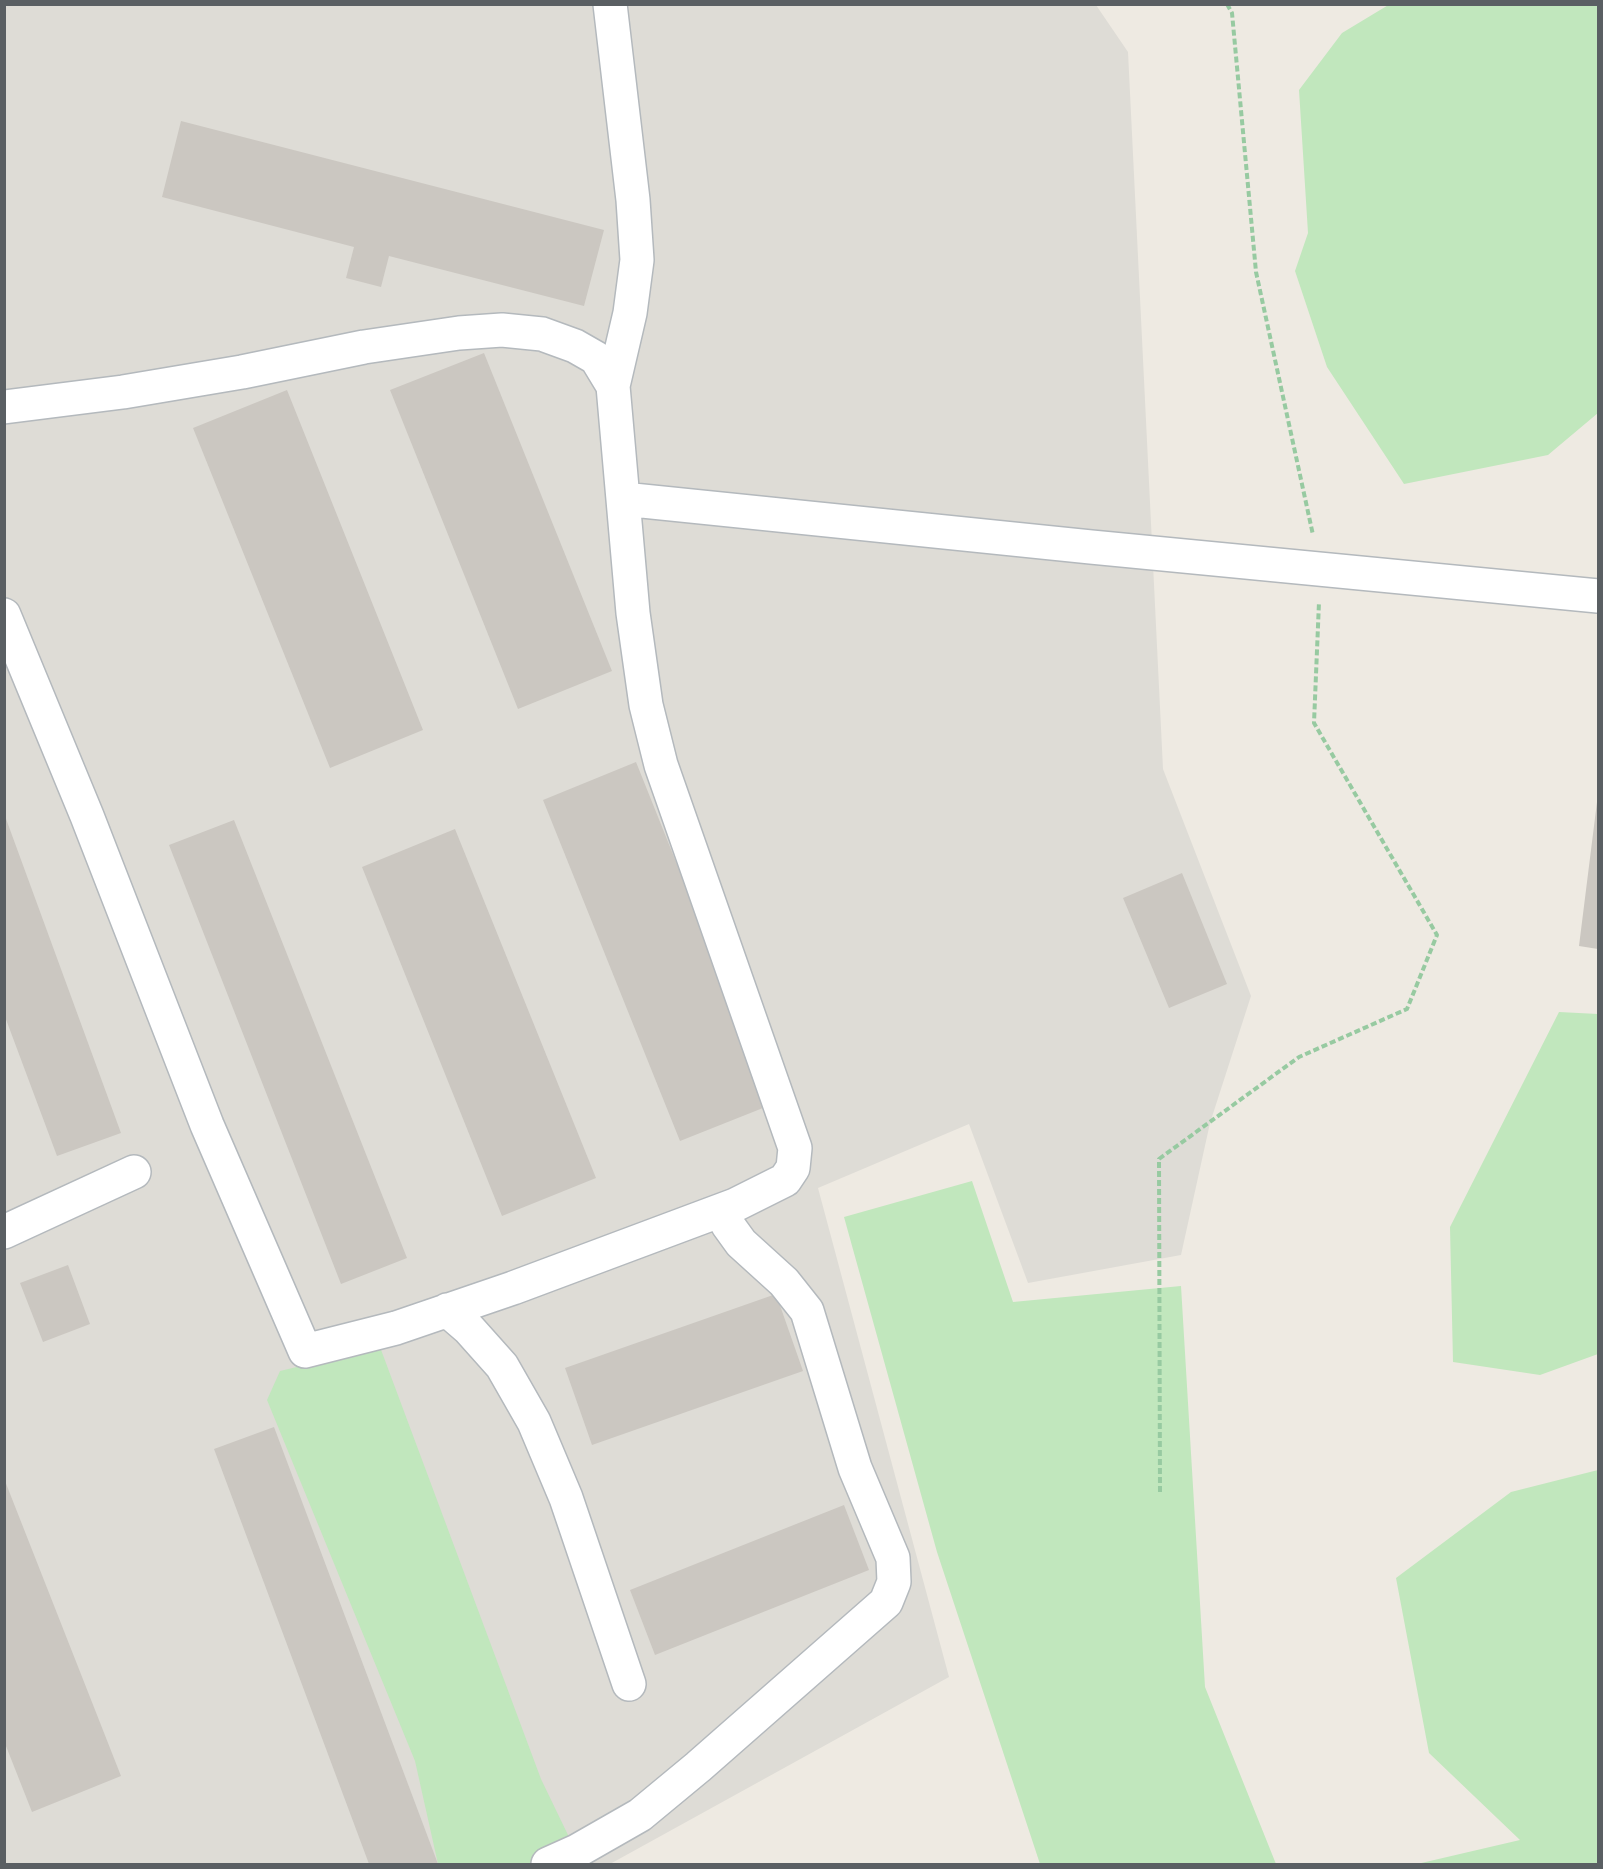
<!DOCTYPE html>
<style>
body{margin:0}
#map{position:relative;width:1603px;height:1869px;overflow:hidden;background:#eeeae2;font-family:"PT Sans Narrow",sans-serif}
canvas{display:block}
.frame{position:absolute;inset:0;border:6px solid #5a5f63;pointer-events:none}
</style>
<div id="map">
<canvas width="1603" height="1869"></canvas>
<div class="frame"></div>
</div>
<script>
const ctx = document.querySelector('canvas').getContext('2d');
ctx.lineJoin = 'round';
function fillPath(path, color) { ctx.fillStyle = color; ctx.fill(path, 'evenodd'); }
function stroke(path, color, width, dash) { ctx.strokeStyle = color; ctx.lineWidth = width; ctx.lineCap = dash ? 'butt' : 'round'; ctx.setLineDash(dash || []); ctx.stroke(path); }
const industrial = new Path2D(`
 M5,5H1096L1128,52L1163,769L1251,996L1210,1123L1181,1255L1028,1283L969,1124L818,1188L949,1677L610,1864H5Z`);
const green = new Path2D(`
 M1390,4L1598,5V413L1548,455L1404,484L1327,367L1295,271L1308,233L1299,90L1342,33Z
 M1559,1012L1598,1014V1354L1540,1375L1453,1362L1450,1227Z
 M972,1181L1013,1302L1181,1286L1205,1687L1276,1864H1040L937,1552L844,1217Z
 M380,1347L541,1779L582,1864H438L415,1761L267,1400L280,1371Z
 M1598,1470V1864H1417L1520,1840L1429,1753L1396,1578L1511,1492Z`);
const building = new Path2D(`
 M181,121L604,230L584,306L389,256L381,287L346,278L354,247L162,197Z
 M484,353L612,671L518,709L390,390Z
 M287,390L423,730L330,768L193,428Z
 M636,762L773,1104L680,1141L543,800Z
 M1597,802H1598V949L1579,946Z
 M5,816L121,1133L57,1156L4,1014Z
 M234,820L407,1258L341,1284L169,845Z
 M455,829L596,1178L502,1216L362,867Z
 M1182,873L1227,984L1169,1008L1123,898Z
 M68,1265L90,1324L43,1342L20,1283Z
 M776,1294L803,1371L592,1445L565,1368Z
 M274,1427L438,1864H369L214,1449Z
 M5,1481L121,1776L32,1812L4,1741Z
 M844,1505L869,1570L655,1655L630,1590Z`);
const path = new Path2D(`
 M1227,4L1232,13L1256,272L1313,535
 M1160,1492L1159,1159L1299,1057L1407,1009L1437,935L1314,723L1319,602`);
const minor = new Path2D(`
 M610,4L633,200L637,260L630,313L613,386
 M4,407L123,392L242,372L364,347L459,333L502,330L542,334L575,346L596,358L613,386L633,613L646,705L661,765L795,1148L793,1168L785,1180L735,1205L513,1288L396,1328L305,1351L207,1125L87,816L4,615
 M623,499L1091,547L1598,596
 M4,1232L134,1172
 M447,1310L469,1329L502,1366L534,1422L566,1498L629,1684
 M548,1864L577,1851L640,1815L698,1767L886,1602L894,1582L893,1558L855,1468L807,1311L784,1282L741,1243L728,1225L721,1211`);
fillPath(industrial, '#dedcd6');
fillPath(green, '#c1e7bd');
fillPath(building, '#cbc7c1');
stroke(minor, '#b4b9bd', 36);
stroke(path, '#97caa1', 4, [6, 3]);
stroke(minor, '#fff', 33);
</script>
